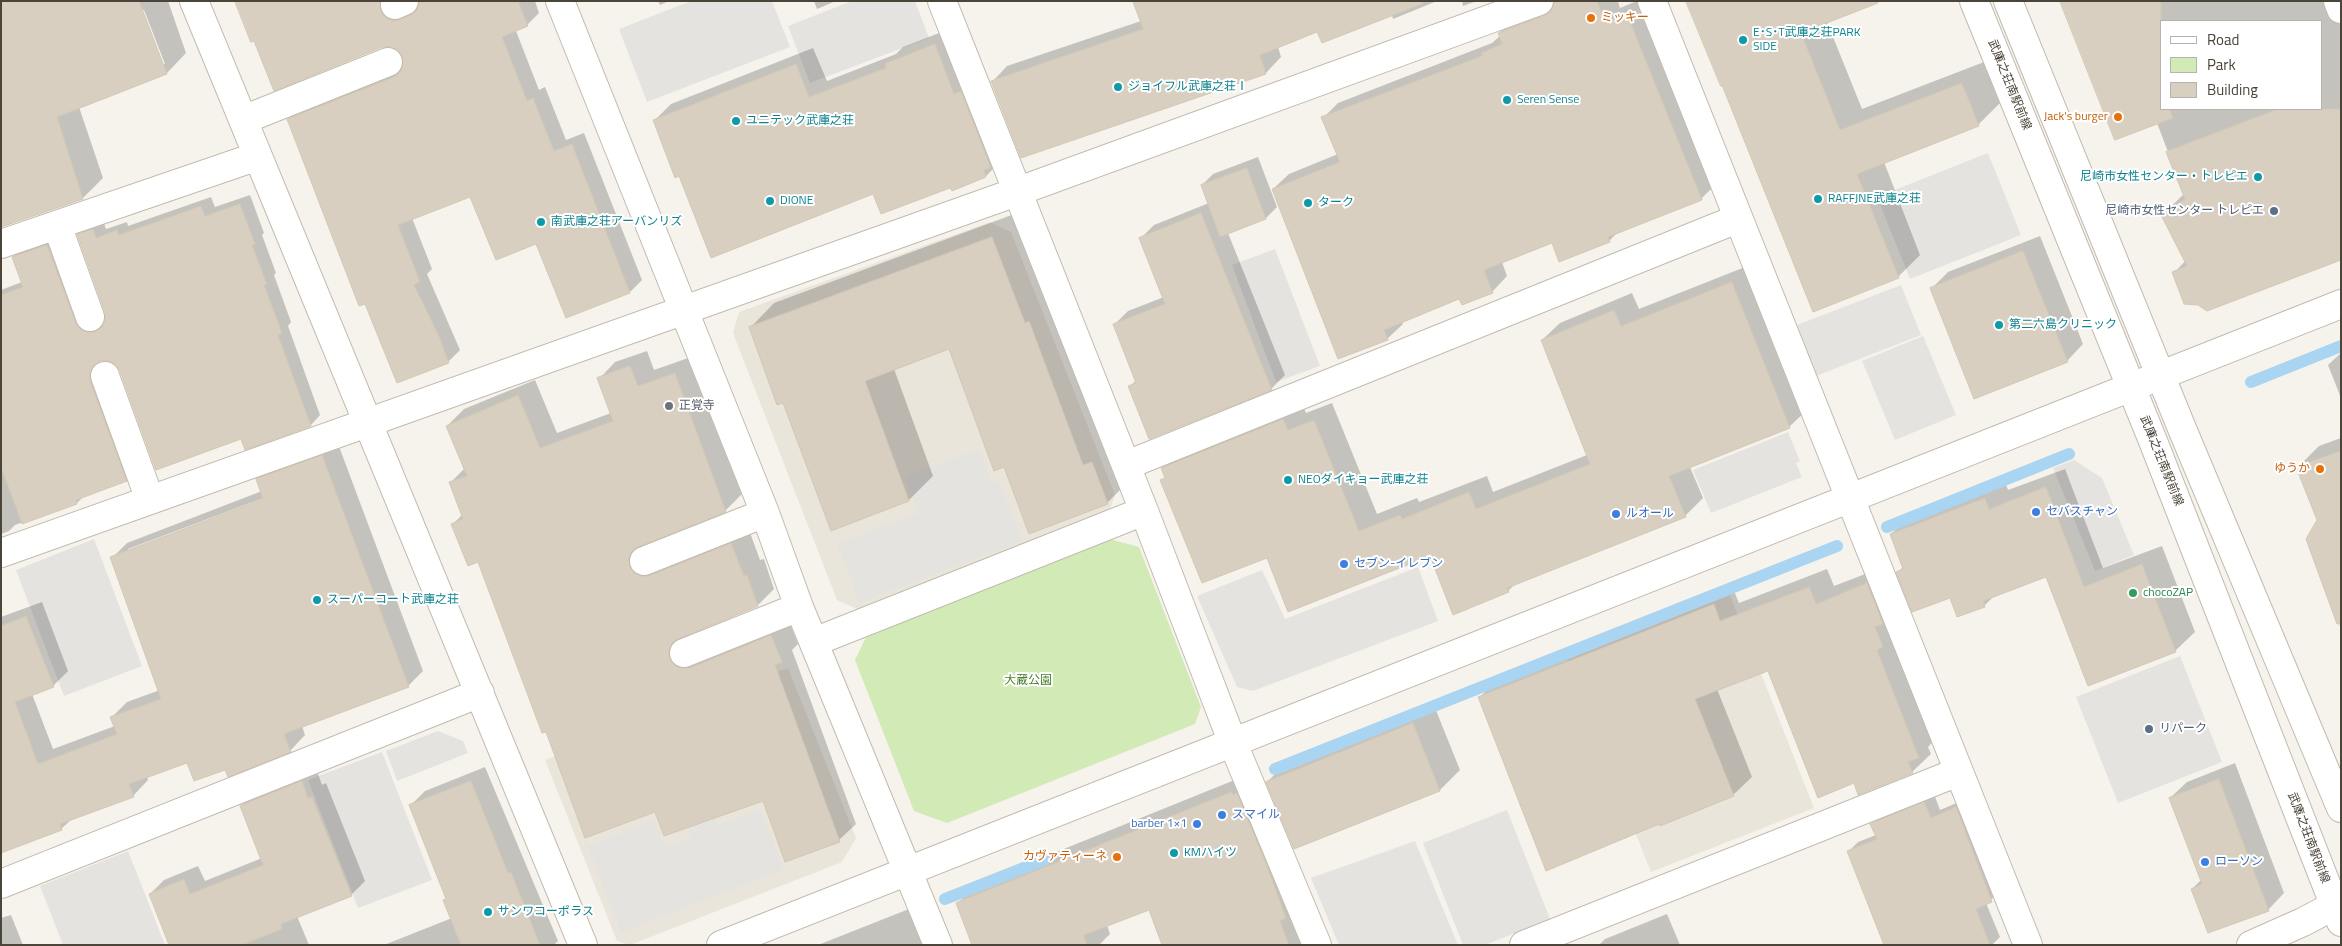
<!DOCTYPE html>
<meta charset="utf-8">
<style>
body{margin:0}
#map{position:relative;width:2342px;height:946px;overflow:hidden;background:#f6f3ec;font-family:"Titillium Web",sans-serif}
canvas{display:block}
.frame{position:absolute;inset:0;border:2px solid #4b4439;pointer-events:none}
.legend{position:absolute;left:2160px;top:20px;width:162px;height:90px;box-sizing:border-box;background:#fff;border:1px solid #b7b4b0;margin:0;padding:6px 9px;list-style:none;font-size:15px;color:#4b4439}
.legend li{display:flex;align-items:center;gap:10px;height:25px}
.legend b{width:25px;border:1px solid #b7b4b0}
</style>
<div id="map">
<canvas width="2342" height="946"></canvas>
<div class="frame"></div>
<ul class="legend">
<li><b style="height:6px;background:#fff"></b>Road</li>
<li><b style="height:14px;background:#d2eab5"></b>Park</li>
<li><b style="height:14px;background:#d8cfc1"></b>Building</li>
</ul>
</div>
<script>
const ctx = document.querySelector('canvas').getContext('2d');
ctx.lineJoin = 'round';
function fillPath(path, color) { ctx.fillStyle = color; ctx.fill(path, 'evenodd'); }
function stroke(path, color, width, dash) { ctx.strokeStyle = color; ctx.lineWidth = width; ctx.lineCap = dash ? 'butt' : 'round'; ctx.setLineDash(dash || []); ctx.stroke(path); }
function label(font, color, halo, rows, align = 'center') {
  ctx.font = font + ' "Titillium Web","Noto Sans JP",sans-serif'; ctx.lineWidth = 4; ctx.setLineDash([]); ctx.textBaseline = 'middle'; ctx.strokeStyle = halo; ctx.fillStyle = color; for (const [text, x, y, turn = 0] of rows) {
    ctx.save(); ctx.translate(x, y); ctx.rotate((+turn || 0) * Math.PI / 180); ctx.textAlign = isNaN(turn) ? turn : align; if (halo) ctx.strokeText(text, 0, 0); ctx.fillText(text, 0, 0); ctx.restore();
  }
}
const residential = new Path2D(`
 M990,222L1011,232L1115,495L1109,512L859,610L837,600L733,333L739,312Z
 M1730,595L1814,808L1651,872L1567,660Z
 M788,668L856,838L842,862L630,945L617,941L545,760Z`);
const green = new Path2D(`
 M1109,539L1139,547L1201,707L1195,724L947,823L914,811L855,660L867,635Z`);
const parking = new Path2D(`
 M691,1H772L790,47L647,102L619,29Z
 M852,1H915L929,38L810,83L788,26Z
 M1988,153L2021,235L1910,279L1877,197Z
 M1275,249L1320,366L1276,382L1232,265Z
 M1901,285L1921,335L1816,376L1797,325Z
 M1923,336L1956,415L1895,440L1862,361Z
 M1788,432L1800,461L1796,463L1802,477L1711,513L1693,470Z
 M979,449L992,483L999,480L1022,541L860,603L837,544L919,512L905,477Z
 M2074,460L2102,478L2134,555L2095,571L2053,468Z
 M94,539L142,666L64,696L16,570Z
 M1418,567L1438,621L1253,691L1237,687L1197,596L1262,570L1285,619Z
 M2180,656L2222,762L2118,803L2076,697Z
 M438,731L463,741L468,753L397,781L386,751Z
 M382,752L432,880L358,908L308,780Z
 M708,800L718,825L760,809L784,869L621,933L588,846L654,820L665,847L691,837L681,810Z
 M1507,810L1550,919L1485,945H1463L1423,843Z
 M1415,841L1458,945H1339L1311,878Z
 M128,851L165,945H63L40,886Z`);
const shadow = new Path2D(`
 M1,1H168L186,53L167,73L79,107L103,178L83,198L2,226ZM142,10H144L165,64H162Z
 M241,1H394L414,8L420,4L421,1H535L539,13L527,25L516,31L539,90L545,87L566,140L584,133L642,280L630,292L566,317L537,243L471,195L412,218L432,269L427,274L460,350L448,362L288,120L300,108L404,66V56L398,48Z
 M658,1H669L660,5Z
 M814,1H836L817,9Z
 M1135,1H1437L1393,19L1392,15L1318,30L1278,47L1281,57L1266,73L1022,156L992,82L1007,66L1141,21Z
 M1462,1H1477L1463,6Z
 M1555,1H1618L1620,8L1637,1H1643L1716,184L1701,199L1618,232L1609,241L1553,242L1502,262L1507,276L1492,292L1460,298L1402,321L1403,324L1387,339L1273,189L1289,174L1338,154L1323,118L1338,103L1492,43L1500,36L1499,33L1514,18Z
 M1687,1H1879L1827,22L1862,109L1984,62L2000,103L1978,125L1884,162L1920,255L1898,277L1723,84Z
 M2061,1H2341V259L2174,273L2186,260L2162,215L2184,194L2157,123ZM2161,21H2321V109H2161Z
 M952,28L1003,159L986,176L951,186L874,192L680,175L654,121L671,104L813,48L827,81L896,54L903,47Z
 M1258,157L1277,207L1266,218L1228,233L1285,375L1271,389L1130,387L1136,380L1114,325L1128,311L1164,297L1140,239L1154,225L1209,203L1202,185L1213,174Z
 M250,195L264,233L262,235L276,273L274,275L291,322L288,326L320,415L311,425L242,437L121,370L115,363L107,359L100,360V371L136,470L126,480L84,496L77,503L15,525L9,531L1,534V290L22,282L13,257L23,247L57,236L97,323L106,322V312L78,235L88,225L103,220L106,229L127,222L128,226L211,197L215,207Z
 M1017,213L1131,479L1107,503L1005,465L950,348L894,369L933,476L909,500L831,529L784,401L750,328L774,303Z
 M2040,236L2083,344L2067,361L1931,289L1948,272Z
 M1750,265L1807,410L1789,427L1690,467L1703,498L1685,516L1515,584L1508,591L1431,554L1267,556L1162,481L1166,477L1162,468L1180,451L1301,402L1306,413L1332,403L1377,514L1417,498L1419,502L1487,476L1493,492L1587,455L1542,340L1560,323L1632,293L1639,309Z
 M647,351L654,370L691,357L742,494L725,511L645,543V549L748,527L760,560L764,559L774,589L758,605L685,634V641L788,619L798,644L792,650L856,824L839,840L764,799L656,810L546,730L479,560L453,524L463,514L451,482L465,468L447,426L464,409L535,380L557,433L611,413L599,379L615,362Z
 M2341,353V398L2328,365Z
 M2341,438V629L2307,539L2318,520L2298,467L2319,446Z
 M337,441L423,671L408,686L302,726L305,735L290,751L226,768L188,761L147,776L148,780L133,796L72,819L61,829L1,851V617L42,602L68,671L53,686L32,694L53,749L115,726L112,717L127,702L160,690L112,558L127,543L262,491L257,479L273,464ZM269,496L270,498L128,552V549Z
 M2065,469L2103,568L2162,546L2195,632L2175,651L2047,575L1995,595L1985,605L1958,616L1951,596L1898,572L1904,566L1891,534L1911,515L2004,479L2008,490Z
 M1886,566L1936,738L1928,747L1931,754L1912,772L1855,782L1769,669L1717,689L1752,777L1733,795L1480,697L1498,679L1732,586L1739,603L1827,569L1834,586Z
 M1433,703L1460,770L1440,790L1295,848L1267,782L1288,762Z
 M2235,763L2284,893L2268,910L2192,889L2201,880L2170,798L2187,782Z
 M485,767L558,941L554,945H384L452,918L445,900L447,898L411,805L425,791Z
 M316,768L322,785L326,783L365,881L351,895L297,916L309,945H170L150,894L164,880L198,866L205,881L262,858L241,806L255,792Z
 M1252,773L1317,945H1215L1150,909L1107,925L1110,934L1099,945H974L957,904L977,884Z
 M1934,794L1940,810L1966,799L2001,892L1986,903L2000,937L1992,945H1885L1849,851L1858,842L1876,835L1872,824L1881,815Z
 M914,907L933,945H818Z
 M1667,914L1680,945H1599L1605,939Z
 M11,915L23,945H1V918Z`);
const stream = new Path2D(`
 M2251,382L2341,346
 M1887,527L2069,454
 M1275,769L1837,546
 M945,899L1044,860`);
const building = new Path2D(`
 M1,1H139L167,74L57,117L83,199L1,227Z
 M235,1H380L381,12L386,18L394,21L411,15L417,10L419,1H518L528,26L502,37L527,101L533,98L554,151L572,144L630,293L566,318L536,244L496,260L470,197L398,225L420,282L414,285L438,334L449,363L397,383L365,304L359,306L287,119L394,77L400,72L403,65L402,56L398,50L391,47H382L274,91L254,41L251,42Z
 M1133,1H1422V4L1322,43L1317,32L1260,55L1266,74L1021,158L991,81L1143,29Z
 M1554,1H1597L1605,22L1627,14L1702,200L1608,237L1610,242L1559,262L1552,243L1484,270L1493,293L1462,305L1459,299L1384,330L1388,340L1338,359L1272,189L1340,162L1321,117L1482,56L1481,53L1502,44L1498,33L1545,15L1551,11Z
 M1686,1H1877L1878,3L1801,33L1840,130L1962,83L1979,126L1857,174L1899,278L1813,312L1722,85L1721,86Z
 M2060,1H2161V109H2169L2173,118L2115,140Z
 M935,44L954,94L961,91L991,168L984,170L986,177L952,191L950,188L881,214L873,194L711,258L679,176L675,178L653,120L796,64L809,97L886,68L885,64Z
 M2278,109H2341V260L2207,311L2198,305L2184,304L2172,272L2187,266L2161,215L2185,199L2166,152Z
 M1247,168L1266,219L1220,237L1201,185Z
 M240,204L255,244L252,245L267,284L264,285L282,333L278,335L311,426L245,450L241,439L156,470L120,371L115,364L107,361H100L93,366L90,374V381L127,481L76,500L77,504L22,524L1,467V295L23,287L12,257L47,245L76,323L80,329L87,332H95L102,327L105,319V312L77,234L93,229L96,238L117,230L119,235L201,206L205,216Z
 M1201,213L1272,390L1149,439L1128,386L1136,383L1113,324L1165,304L1139,238Z
 M992,237L1025,323L1029,321L1083,465L1092,462L1108,504L1029,534L1004,467L994,471L949,349L865,381L909,501L831,531L783,403L777,405L749,327Z
 M2023,251L2068,362L1974,399L1930,288Z
 M1732,282L1790,428L1669,476L1686,517L1507,588L1509,592L1453,615L1430,556L1288,612L1267,558L1202,583L1160,480L1165,478L1161,468L1283,419L1288,430L1314,420L1359,531L1400,515L1402,519L1469,492L1476,509L1590,464L1541,340L1614,310L1621,326Z
 M630,366L638,386L675,373L726,512L638,547L632,551L629,558L630,567L634,573L641,576H649L731,543L744,576L747,575L758,606L678,639L672,643L669,650L670,659L674,665L681,668H690L771,635L782,662L775,665L840,842L785,862L763,801L664,836L655,812L585,838L546,732L542,733L478,562L468,566L451,524L463,519L449,482L467,476L446,426L518,395L540,448L613,421L597,378Z
 M2341,451V623L2337,624L2306,539L2317,520L2296,467Z
 M322,455L409,687L284,734L291,752L228,777L225,770L194,781L187,763L129,784L134,797L60,824L62,830L1,853V626L26,616L54,687L15,702L38,764L117,734L110,717L161,699L110,557L263,499L256,479Z
 M2046,487L2084,587L2142,564L2176,652L2088,686L2046,577L1983,601L1985,607L1957,617L1950,598L1912,612L1896,572L1903,569L1890,534L1985,498L1989,509Z
 M1867,583L1883,624L1875,627L1883,647L1877,650L1919,758L1908,762L1913,773L1858,795L1854,783L1818,798L1768,671L1695,699L1734,796L1660,826L1659,824L1546,871L1478,697L1714,604L1720,621L1809,587L1816,604Z
 M1413,723L1440,791L1294,849L1266,782Z
 M2219,779L2269,911L2208,933L2191,889L2202,884L2169,798Z
 M302,781L308,798L312,797L352,896L281,924L282,929L242,945H169L149,894L184,879L190,894L263,865L240,806Z
 M471,781L508,873L511,872L540,945H461L443,900L446,899L409,805Z
 M1232,792L1233,795L1237,793L1265,861L1286,918L1280,921L1289,945H1162L1149,910L1084,935L1087,945H972L956,903Z
 M1924,802L1931,818L1956,807L1992,902L1976,909L1990,945H1884L1847,851L1877,839L1870,824Z`);
const minor = new Path2D(`
 M194,1L583,945
 M560,1L765,513L799,607L938,945
 M942,1L1144,511L1232,741L1317,945
 M1652,1L2028,945
 M1974,1L2153,441L2341,922
 M2008,1L2183,431L2341,808
 M2338,1L2341,9
 M395,5L404,1
 M243,120L388,62
 M57,225L90,317
 M1,244L258,156
 M105,376L150,500
 M1127,465L1737,219
 M1,553L1019,191L1539,1
 M644,561L765,513
 M814,642L1144,511
 M684,653L799,607
 M1,884L480,693
 M721,945L2341,304
 M1524,945L1958,772
 M2251,945L2303,922L2341,902`);
const markers = [
 [1591,18,5,"#e8710a"],
 [1743,40,5,"#0f9aa8"],
 [1118,87,5,"#0f9aa8"],
 [1507,100,5,"#0f9aa8"],
 [2118,117,5,"#e8710a"],
 [736,121,5,"#0f9aa8"],
 [2258,177,5,"#0f9aa8"],
 [1818,199,5,"#0f9aa8"],
 [770,201,5,"#0f9aa8"],
 [1308,203,5,"#0f9aa8"],
 [2274,211,5,"#5c6f8a"],
 [541,222,5,"#0f9aa8"],
 [1999,325,5,"#0f9aa8"],
 [669,406,5,"#6b7280"],
 [2320,469,5,"#e8710a"],
 [1288,480,5,"#0f9aa8"],
 [2036,512,5,"#3f7fe0"],
 [1616,514,5,"#3f7fe0"],
 [1344,564,5,"#3f7fe0"],
 [2133,593,5,"#2e9e5b"],
 [317,600,5,"#0f9aa8"],
 [2149,729,5,"#5c6f8a"],
 [1222,815,5,"#3f7fe0"],
 [1197,824,5,"#3f7fe0"],
 [1174,853,5,"#0f9aa8"],
 [1117,857,5,"#e8710a"],
 [2205,862,5,"#3f7fe0"],
 [488,912,5,"#0f9aa8"]
];
const foodNames = [
 ["ミッキー",1601,18,"left"],
 ["Jack's burger",2108,117],
 ["ゆうか",2310,469],
 ["カヴァティーネ",1107,857]
];
const cultureNames = [
 ["E･S･T武庫之荘PARK",1753,33],
 ["SIDE",1753,47],
 ["ジョイフル武庫之荘Ⅰ",1128,87],
 ["Seren Sense",1517,100],
 ["ユニテック武庫之荘",746,121],
 ["尼崎市女性センター・トレピエ",2248,177,"right"],
 ["RAFFJNE武庫之荘",1828,199],
 ["DIONE",780,201],
 ["ターク",1318,203],
 ["南武庫之荘アーバンリズ",551,222],
 ["第二六島クリニック",2009,325],
 ["NEOダイキョー武庫之荘",1298,480],
 ["スーパーコート武庫之荘",327,600],
 ["KMハイツ",1184,853],
 ["サンワコーポラス",498,912]
];
const streetNames = [
 ["武庫之荘南駅前線",2009,85,68],
 ["武庫之荘南駅前線",2161,461,68],
 ["武庫之荘南駅前線",2308,838,69]
];
const serviceNames = [
 ["尼崎市女性センター トレピエ",2264,211],
 ["リパーク",2159,729,"left"]
];
const worshipNames = [
 ["正覚寺",679,406]
];
const shopNames = [
 ["セバスチャン",2046,512],
 ["ルオール",1626,514],
 ["セブン-イレブン",1354,564],
 ["スマイル",1232,815],
 ["barber 1×1",1187,824,"right"],
 ["ローソン",2215,862]
];
const leisureNames = [
 ["chocoZAP",2143,593]
];
const parkNames = [
 ["大蔵公園",1028,681]
];
fillPath(residential, '#eae5da');
fillPath(green, '#d2eab5');
fillPath(parking, '#e5e3e0');
fillPath(shadow, '#0003');
stroke(stream, '#a9d4f2', 12);
fillPath(building, '#d8cfc1');
stroke(building, '#d3c7b4', 1);
stroke(minor, '#c2bbae', 30);
stroke(minor, '#fff', 28);
for (const [x, y, r, color] of markers) { const dot = new Path2D(); dot.arc(x, y, r, 0, 2 * Math.PI); ctx.fillStyle = color; ctx.fill(dot); stroke(dot, '#fff', 2); }
label('12px', '#c56008', '#fff', foodNames, 'right');
label('12px', '#0d838f', '#fff', cultureNames, 'left');
label('12px', '#4b4439', '#fff', streetNames);
label('12px', '#4e5e75', '#fff', serviceNames, 'right');
label('12px', '#5b616d', '#fff', worshipNames, 'left');
label('12px', '#366cbe', '#fff', shopNames, 'left');
label('12px', '#27864d', '#fff', leisureNames, 'left');
label('12px', '#4a7f2a', '#fff', parkNames);
</script>
